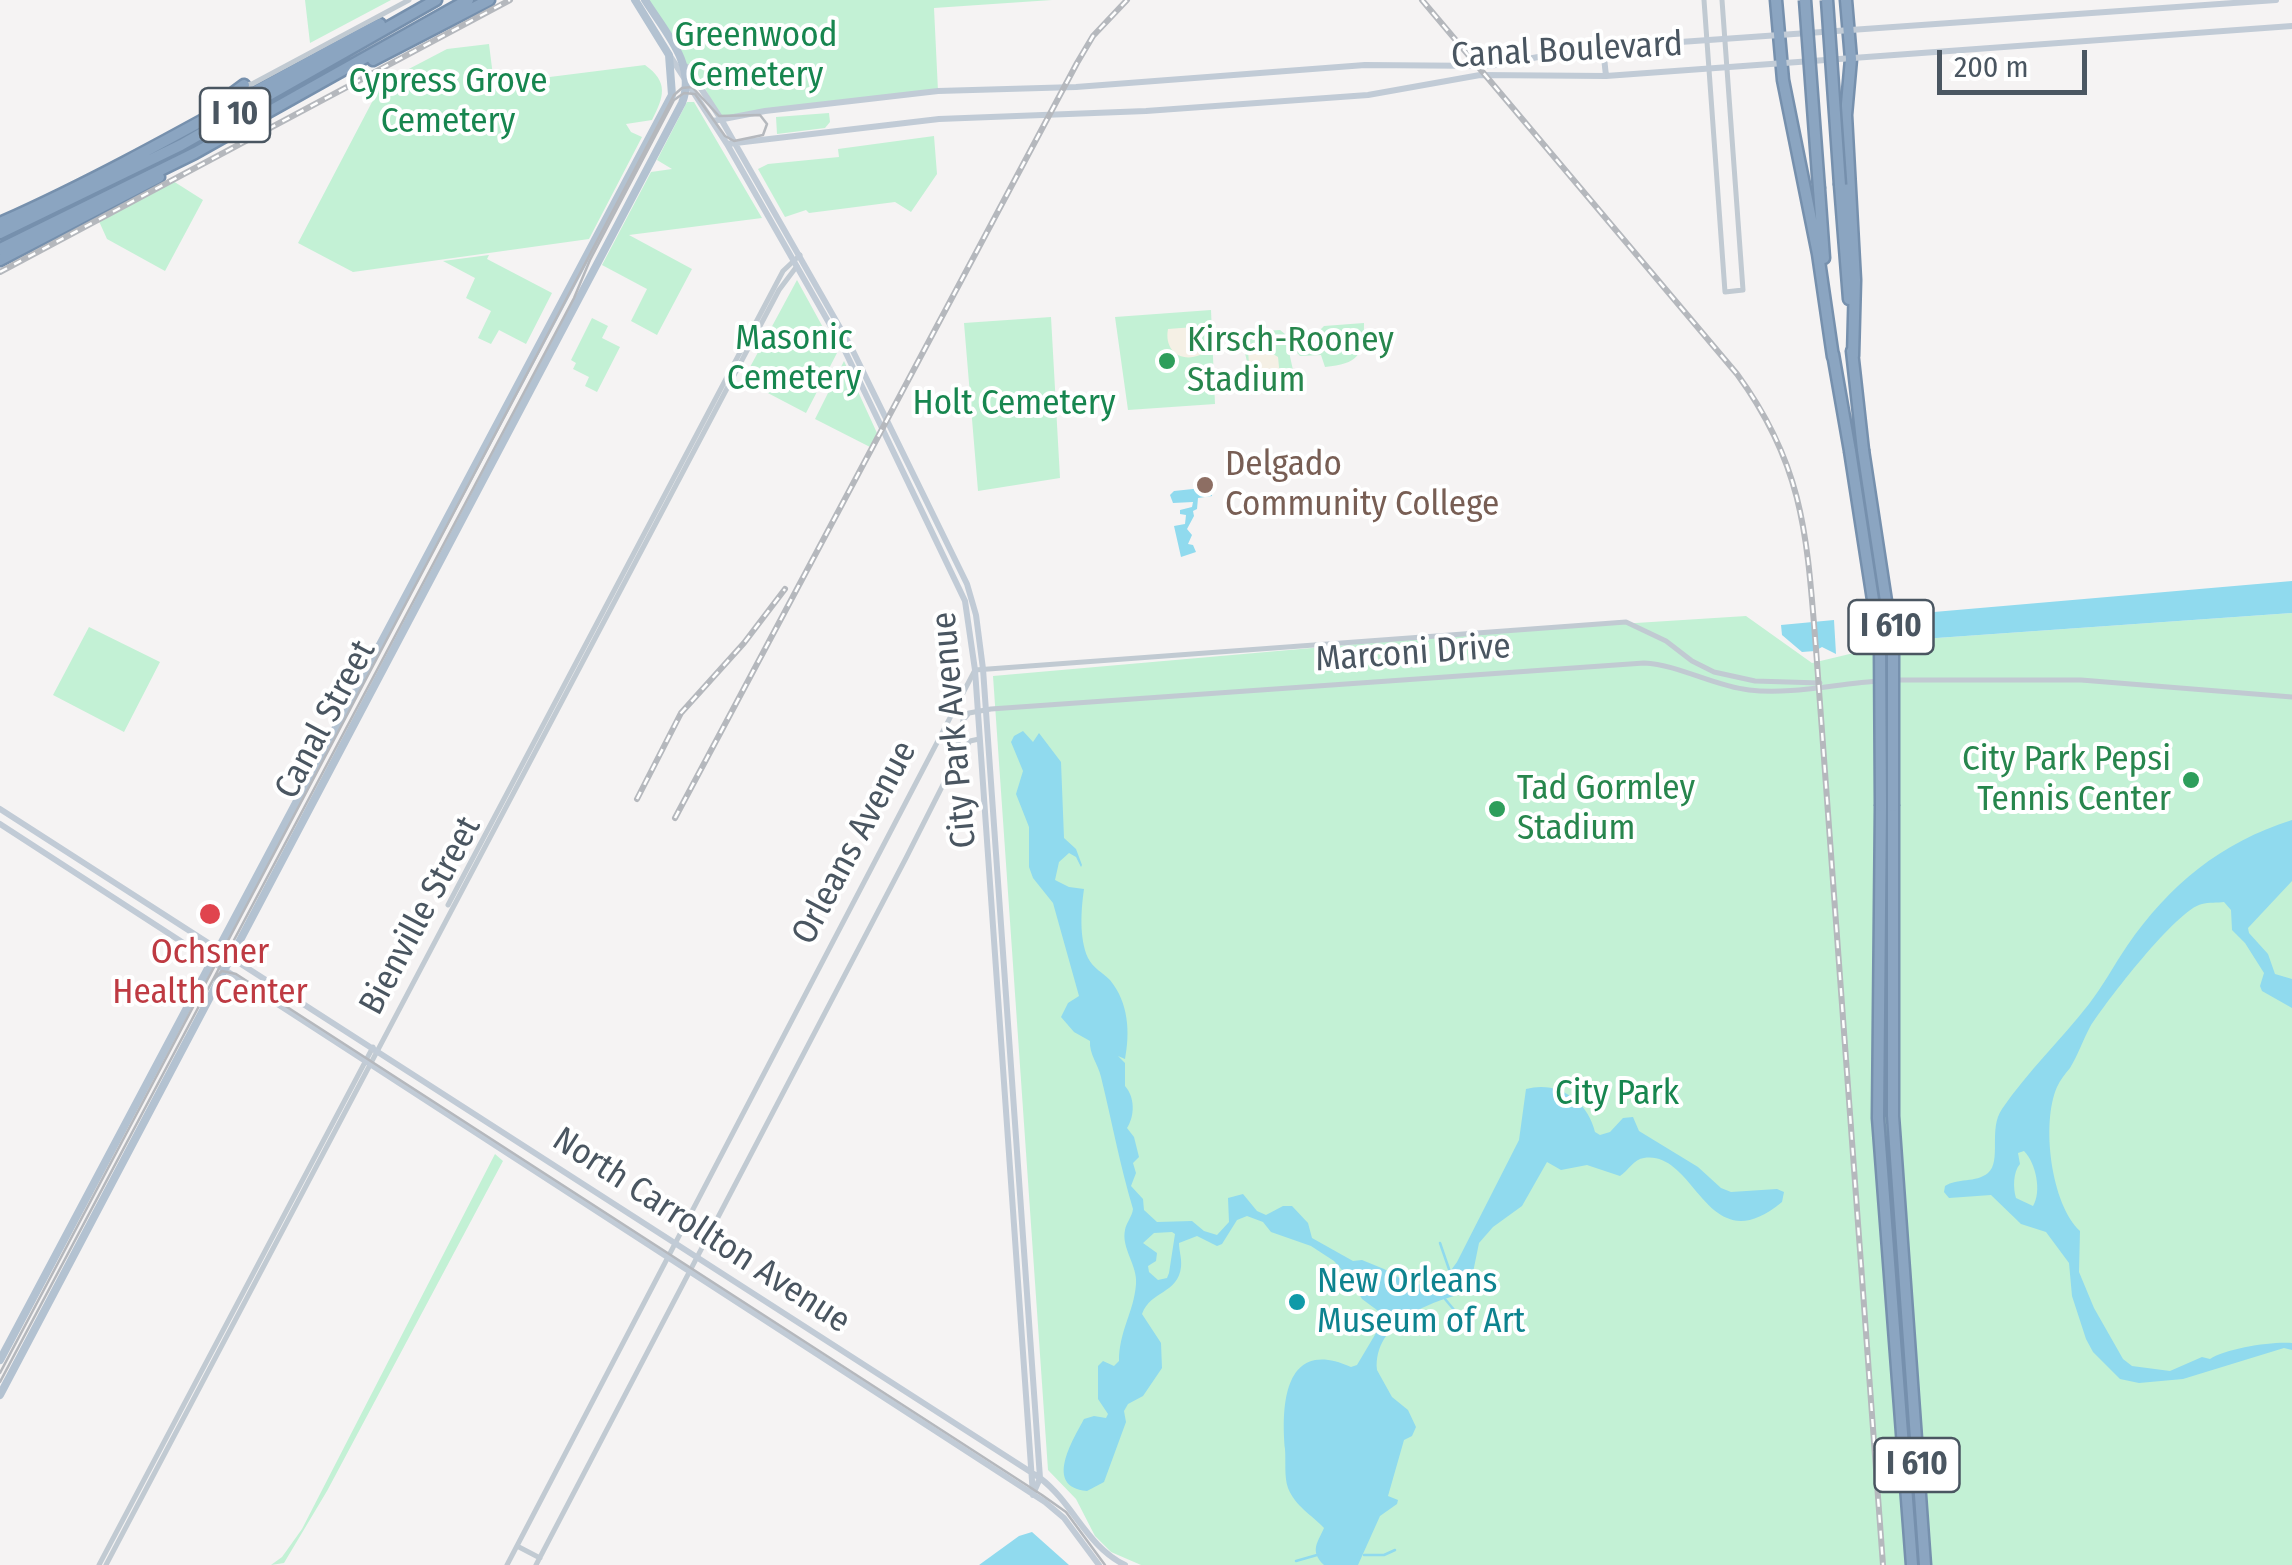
<!DOCTYPE html>
<style>
body{margin:0}
#map{position:relative;width:2292px;height:1565px;overflow:hidden;background:#f5f3f3;font-family:"Fira Sans Condensed",sans-serif}
canvas{display:block}
.scale{position:absolute;left:1937px;top:50px;width:150px;height:45px;box-sizing:border-box;border:5px solid #4a5661;border-top:0;padding-left:12px;font-size:30px;line-height:35px;white-space:nowrap;color:#4a5661;-webkit-text-stroke:8px #fff;paint-order:stroke}
</style>
<div id="map">
<canvas width="2292" height="1565"></canvas>
<div class="scale">200 m</div>
</div>
<script>
const ctx = document.querySelector('canvas').getContext('2d');
ctx.lineJoin = 'round';
function fillPath(path, color) { ctx.fillStyle = color; ctx.fill(path, 'evenodd'); }
function stroke(path, color, width, dash) { ctx.strokeStyle = color; ctx.lineWidth = width; ctx.lineCap = dash ? 'butt' : 'round'; ctx.setLineDash(dash || []); ctx.stroke(path); }
function label(font, color, halo, rows, align = 'center') {
  ctx.font = font + ' "Fira Sans Condensed",sans-serif'; ctx.lineWidth = 8; ctx.setLineDash([]); ctx.textBaseline = 'middle'; ctx.strokeStyle = halo; ctx.fillStyle = color; for (const [text, x, y, turn = 0] of rows) {
    ctx.save(); ctx.translate(x, y); ctx.rotate((+turn || 0) * Math.PI / 180); ctx.textAlign = isNaN(turn) ? turn : align; if (halo) ctx.strokeText(text, 0, 0); ctx.fillText(text, 0, 0); ctx.restore();
  }
}
const green = new Path2D(`
 M305,0H391L310,43Z
 M645,0H1052L934,8L938,91L721,119L696,71L690,72Z
 M489,44L494,84L645,65C669,82 664,97 652,120L626,124L631,132L642,137L589,239L353,272L298,243L382,83L447,49Z
 M687,102H694L762,218L629,235L692,269L657,335L631,321L647,289L602,265L651,172L672,169L657,160Z
 M829,113L830,122L825,128L777,134L776,117Z
 M934,136L937,174L911,212L895,202L809,213L806,210L785,217L758,169L768,164L839,157L838,149Z
 M173,181L203,200L165,271L107,239L98,219Z
 M489,255L487,259L552,293L526,344L499,330L491,344L478,338L491,311L466,298L475,278L443,261Z
 M797,280L837,353L806,413L743,380Z
 M1211,310L1215,404L1128,410L1115,317Z
 M1051,317L1060,478L978,491L964,323Z
 M592,318L608,326L602,338L620,347L597,392L585,386L589,377L573,369L576,363L571,360Z
 M1364,323C1364,355 1358,364 1325,367L1321,355L1300,356L1291,346L1288,330L1319,331L1324,326Z
 M1280,330L1285,334L1295,379L1251,380L1245,353L1249,332Z
 M844,361L877,433L870,447L815,419Z
 M2292,613V1565H1141L1111,1552L1095,1536L1076,1499L1048,1470L993,676L1494,632L1746,616L1812,663L1908,640Z
 M89,627L160,662L124,732L53,695Z
 M495,1154L503,1161L327,1491L284,1563L271,1565L282,1557L302,1529Z`);
const sand = new Path2D(`
 M1194,327L1198,330L1200,355C1180,363 1164,350 1168,329Z
 M1261,347L1278,357L1280,377L1254,379L1250,376L1248,351Z`);
const water = new Path2D(`
 M1212,487V496L1198,498L1197,509L1193,511L1194,516L1187,529L1192,535L1188,544L1193,545L1196,552L1181,557L1174,526L1185,524L1186,515L1180,514V510L1192,507L1193,502L1173,503L1170,495L1174,491Z
 M2292,581V613L1908,640L1856,651L1853,619Z
 M1834,620L1836,654L1822,647L1815,651L1802,652L1782,635L1781,625Z
 M1023,731L1033,742L1039,733L1061,762L1064,838L1076,849L1082,865L1081,867L1076,857L1069,853L1059,862L1055,880L1069,887L1084,889C1081,910 1079,938 1088,958C1093,968 1103,973 1110,980C1129,1003 1130,1033 1125,1059L1118,1056L1125,1063V1086C1135,1097 1135,1116 1127,1128L1134,1137L1139,1157L1133,1163L1136,1173L1131,1186L1143,1199L1144,1210L1157,1222L1192,1221L1204,1231L1217,1235L1229,1222L1228,1198L1243,1194L1257,1211L1266,1215L1283,1206H1292L1308,1223L1312,1238L1353,1261L1362,1260L1384,1269L1414,1286L1446,1277L1457,1262L1519,1140L1526,1089C1558,1080 1588,1101 1595,1132L1600,1135L1610,1132L1623,1118L1633,1117L1639,1131L1698,1167L1721,1188L1731,1192L1777,1189L1784,1192L1782,1202C1706,1265 1697,1150 1644,1158C1634,1159 1628,1171 1620,1176L1587,1165L1561,1170L1547,1162L1522,1206L1493,1227L1479,1243L1469,1292C1431,1301 1373,1322 1377,1370L1392,1397L1408,1410L1416,1427L1412,1436L1404,1440L1388,1496L1398,1500L1397,1504L1380,1516L1358,1565H1324C1309,1551 1318,1542 1324,1528C1312,1515 1295,1506 1288,1488C1284,1476 1286,1462 1285,1449C1281,1403 1285,1337 1351,1367L1357,1365L1379,1328L1381,1313L1362,1299L1350,1279L1334,1261L1311,1246L1271,1232L1263,1222L1247,1216L1237,1220L1222,1244L1217,1246L1197,1236L1179,1243C1179,1251 1182,1258 1181,1267C1178,1294 1151,1290 1142,1314L1161,1343L1162,1368L1143,1396L1128,1404L1124,1411L1126,1422L1104,1482L1087,1491C1043,1487 1073,1440 1084,1419L1094,1416L1106,1418L1108,1414L1098,1399V1366L1103,1361L1114,1366L1119,1361C1119,1331 1134,1312 1136,1284C1138,1266 1121,1248 1125,1230C1126,1223 1132,1217 1133,1209C1120,1166 1112,1122 1101,1077C1098,1064 1089,1054 1090,1041L1074,1032L1061,1017L1068,1003L1079,996L1053,903L1033,878L1029,867V827L1016,794L1023,771L1011,742L1014,736ZM1172,1232L1175,1234L1169,1273L1167,1278L1158,1280L1149,1272L1148,1266L1156,1261L1157,1253L1143,1243L1154,1233Z
 M2292,820V881L2248,928L2249,933L2268,954L2275,974L2292,979V1008L2262,991L2260,986L2264,973L2245,943L2232,930L2231,910L2224,902C2218,903 2208,902 2202,904C2177,909 2105,1003 2090,1027C2083,1040 2078,1055 2070,1068C2065,1074 2060,1080 2057,1087C2041,1123 2051,1204 2080,1231L2079,1272L2094,1308L2123,1359L2132,1366L2170,1371L2202,1357L2210,1359C2226,1348 2274,1341 2292,1343V1350L2284,1348L2183,1379L2139,1383L2120,1379L2093,1352L2086,1339L2072,1296L2069,1263L2046,1232L2021,1224L1991,1195L1949,1198L1944,1192L1945,1186C1957,1178 1976,1183 1988,1173C2002,1161 1988,1129 2002,1109C2028,1071 2061,1040 2089,1004C2103,986 2114,965 2127,946C2170,884 2220,843 2292,820ZM2024,1151C2036,1163 2042,1192 2033,1206L2016,1198C2013,1188 2013,1172 2020,1164L2018,1153Z
 M1032,1532L1069,1565H979L1019,1536Z`);
const stream = new Path2D(`
 M1440,1243L1450,1272
 M1445,1299L1455,1311
 M1364,1555H1384L1395,1550
 M1296,1561L1317,1555`);
const tertiary = new Path2D(`
 M1704,0L1725,292L1743,290L1722,0
 M244,85L252,84L409,0
 M1893,680H2081L2292,697
 M956,761L970,741L979,739
 M448,905L783,271L800,255
 M517,1546L540,1558
 M99,1565L373,1047
 M106,1565L779,290L797,266
 M507,1565L975,670L1626,622L1666,641L1692,661L1714,672L1755,681L1820,683
 M536,1565L906,858L954,763L963,720L969,713L991,709L1644,663C1680,665 1713,686 1749,690C1793,695 1838,683 1882,681`);
const secondary = new Path2D(`
 M1603,48L1606,76
 M670,56L727,144L845,351L965,601L975,670L1033,1495
 M687,67L721,119L851,347L967,584L976,615L983,669L1040,1478L1033,1494
 M713,121L765,111L938,91L1076,87L1365,65L1490,66L1581,49L2276,0
 M727,144L939,119L1146,111L1368,95L1480,75L1606,76L2292,26
 M0,809L1040,1478C1074,1504 1086,1546 1125,1565
 M0,824L1045,1502L1064,1518L1099,1565`);
const primary = new Path2D(`
 M0,1360L672,95L669,55L635,0
 M0,1395L682,103C697,65 665,32 645,0`);
const motorway = new Path2D(`
 M1776,0L1783,80L1818,254L1833,357
 M1846,0L1851,59L1846,115L1855,280L1853,356
 M373,60L489,0
 M213,108L244,85
 M1840,185L1849,299
 M1819,189L1824,258
 M0,223C131,165 253,90 380,24
 M0,233L181,145L436,0
 M0,249L195,153L468,0
 M0,260L159,177
 M1852,351L1863,450
 M1833,354L1850,451
 M1881,806L1878,1118L1912,1565
 M1893,806V1116L1925,1565`);
const tram = new Path2D(`
 M213,980L222,971L236,974L1042,1495L1066,1512L1105,1565
 M0,1373L674,95L682,88L692,87L719,116L760,115L767,124L763,135L734,141L725,136L695,94L684,93L674,100L590,260L574,298L0,1382`);
const rail = new Path2D(`
 M1422,0L1737,374C1805,467 1807,539 1816,649L1883,1565
 M0,272L510,0
 M637,799L681,713L744,643L785,589
 M675,818L1077,63L1093,36L1127,0`);
const motorwayBridge = new Path2D(`
 M1805,0L1819,189
 M1827,0L1840,185
 M1863,450L1893,647V806
 M1850,451L1880,645L1881,806`);
const markers = [
 [1167,361,10,"#2e9e5b"],
 [1205,485,10,"#8d6e63"],
 [2191,780,10,"#2e9e5b"],
 [1497,809,10,"#2e9e5b"],
 [210,914,12,"#e0444e"],
 [1297,1302,10,"#0f9aa8"]
];
const shields = [
 [235,115,70],
 [1891,627,85],
 [1917,1465,85]
];
const shieldNames = [
 ["I 10",235,115],
 ["I 610",1891,627],
 ["I 610",1917,1465]
];
const parkNames = [
 ["Greenwood",756,36],
 ["Cemetery",756,76],
 ["Cypress Grove",448,82],
 ["Cemetery",448,122],
 ["Masonic",794,339],
 ["Cemetery",794,379],
 ["Holt Cemetery",1014,404],
 ["City Park",1617,1094]
];
const streetNames = [
 ["Canal Boulevard",1567,51,-3],
 ["Marconi Drive",1413,654,-4],
 ["Canal Street",326,720,-62],
 ["City Park Avenue",955,730,-95],
 ["Orleans Avenue",855,843,-62],
 ["Bienville Street",421,916,-62],
 ["North Carrollton Avenue",701,1231,33]
];
const leisureNames = [
 ["Kirsch-Rooney",1187,341],
 ["Stadium",1187,381],
 ["City Park Pepsi",2171,760,"right"],
 ["Tennis Center",2171,800,"right"],
 ["Tad Gormley",1517,789],
 ["Stadium",1517,829]
];
const educationNames = [
 ["Delgado",1225,465],
 ["Community College",1225,505]
];
const healthNames = [
 ["Ochsner",210,953],
 ["Health Center",210,993]
];
const cultureNames = [
 ["New Orleans",1317,1282],
 ["Museum of Art",1317,1322]
];
fillPath(green, '#c3f1d5');
fillPath(sand, '#f5f0e5');
fillPath(water, '#90daee');
stroke(stream, '#90daee', 2.5);
stroke(motorway, '#7690ad', 15);
stroke(tertiary, '#c1cad2', 5);
stroke(secondary, '#c1cbd6', 6);
stroke(primary, '#b3c2d1', 8);
stroke(motorway, '#8ba5c1', 10);
stroke(tram, '#b5b8bd', 2.5);
stroke(rail, '#b5b8bd', 6);
stroke(rail, '#fff', 2.5, [8]);
stroke(motorwayBridge, '#7690ad', 15, []);
stroke(motorwayBridge, '#8ba5c1', 10);
for (const [x, y, r, color] of markers) { const dot = new Path2D(); dot.arc(x, y, r, 0, 2 * Math.PI); ctx.fillStyle = color; ctx.fill(dot); stroke(dot, '#fff', 4); }
for (const [x, y, w] of shields) { const box = new Path2D(); box.roundRect(x - w / 2, y - 27, w, 54, 8); ctx.fillStyle = '#fff'; ctx.fill(box); stroke(box, '#4a5661', 2.5); }
label('bold 32px', '#4a5661', null, shieldNames);
label('35px', '#17864f', '#fff', parkNames);
label('35px', '#4a5661', '#fff', streetNames);
label('35px', '#27864d', '#fff', leisureNames, 'left');
label('35px', '#785e54', '#fff', educationNames, 'left');
label('35px', '#be3a42', '#fff', healthNames);
label('35px', '#0d838f', '#fff', cultureNames, 'left');
</script>
